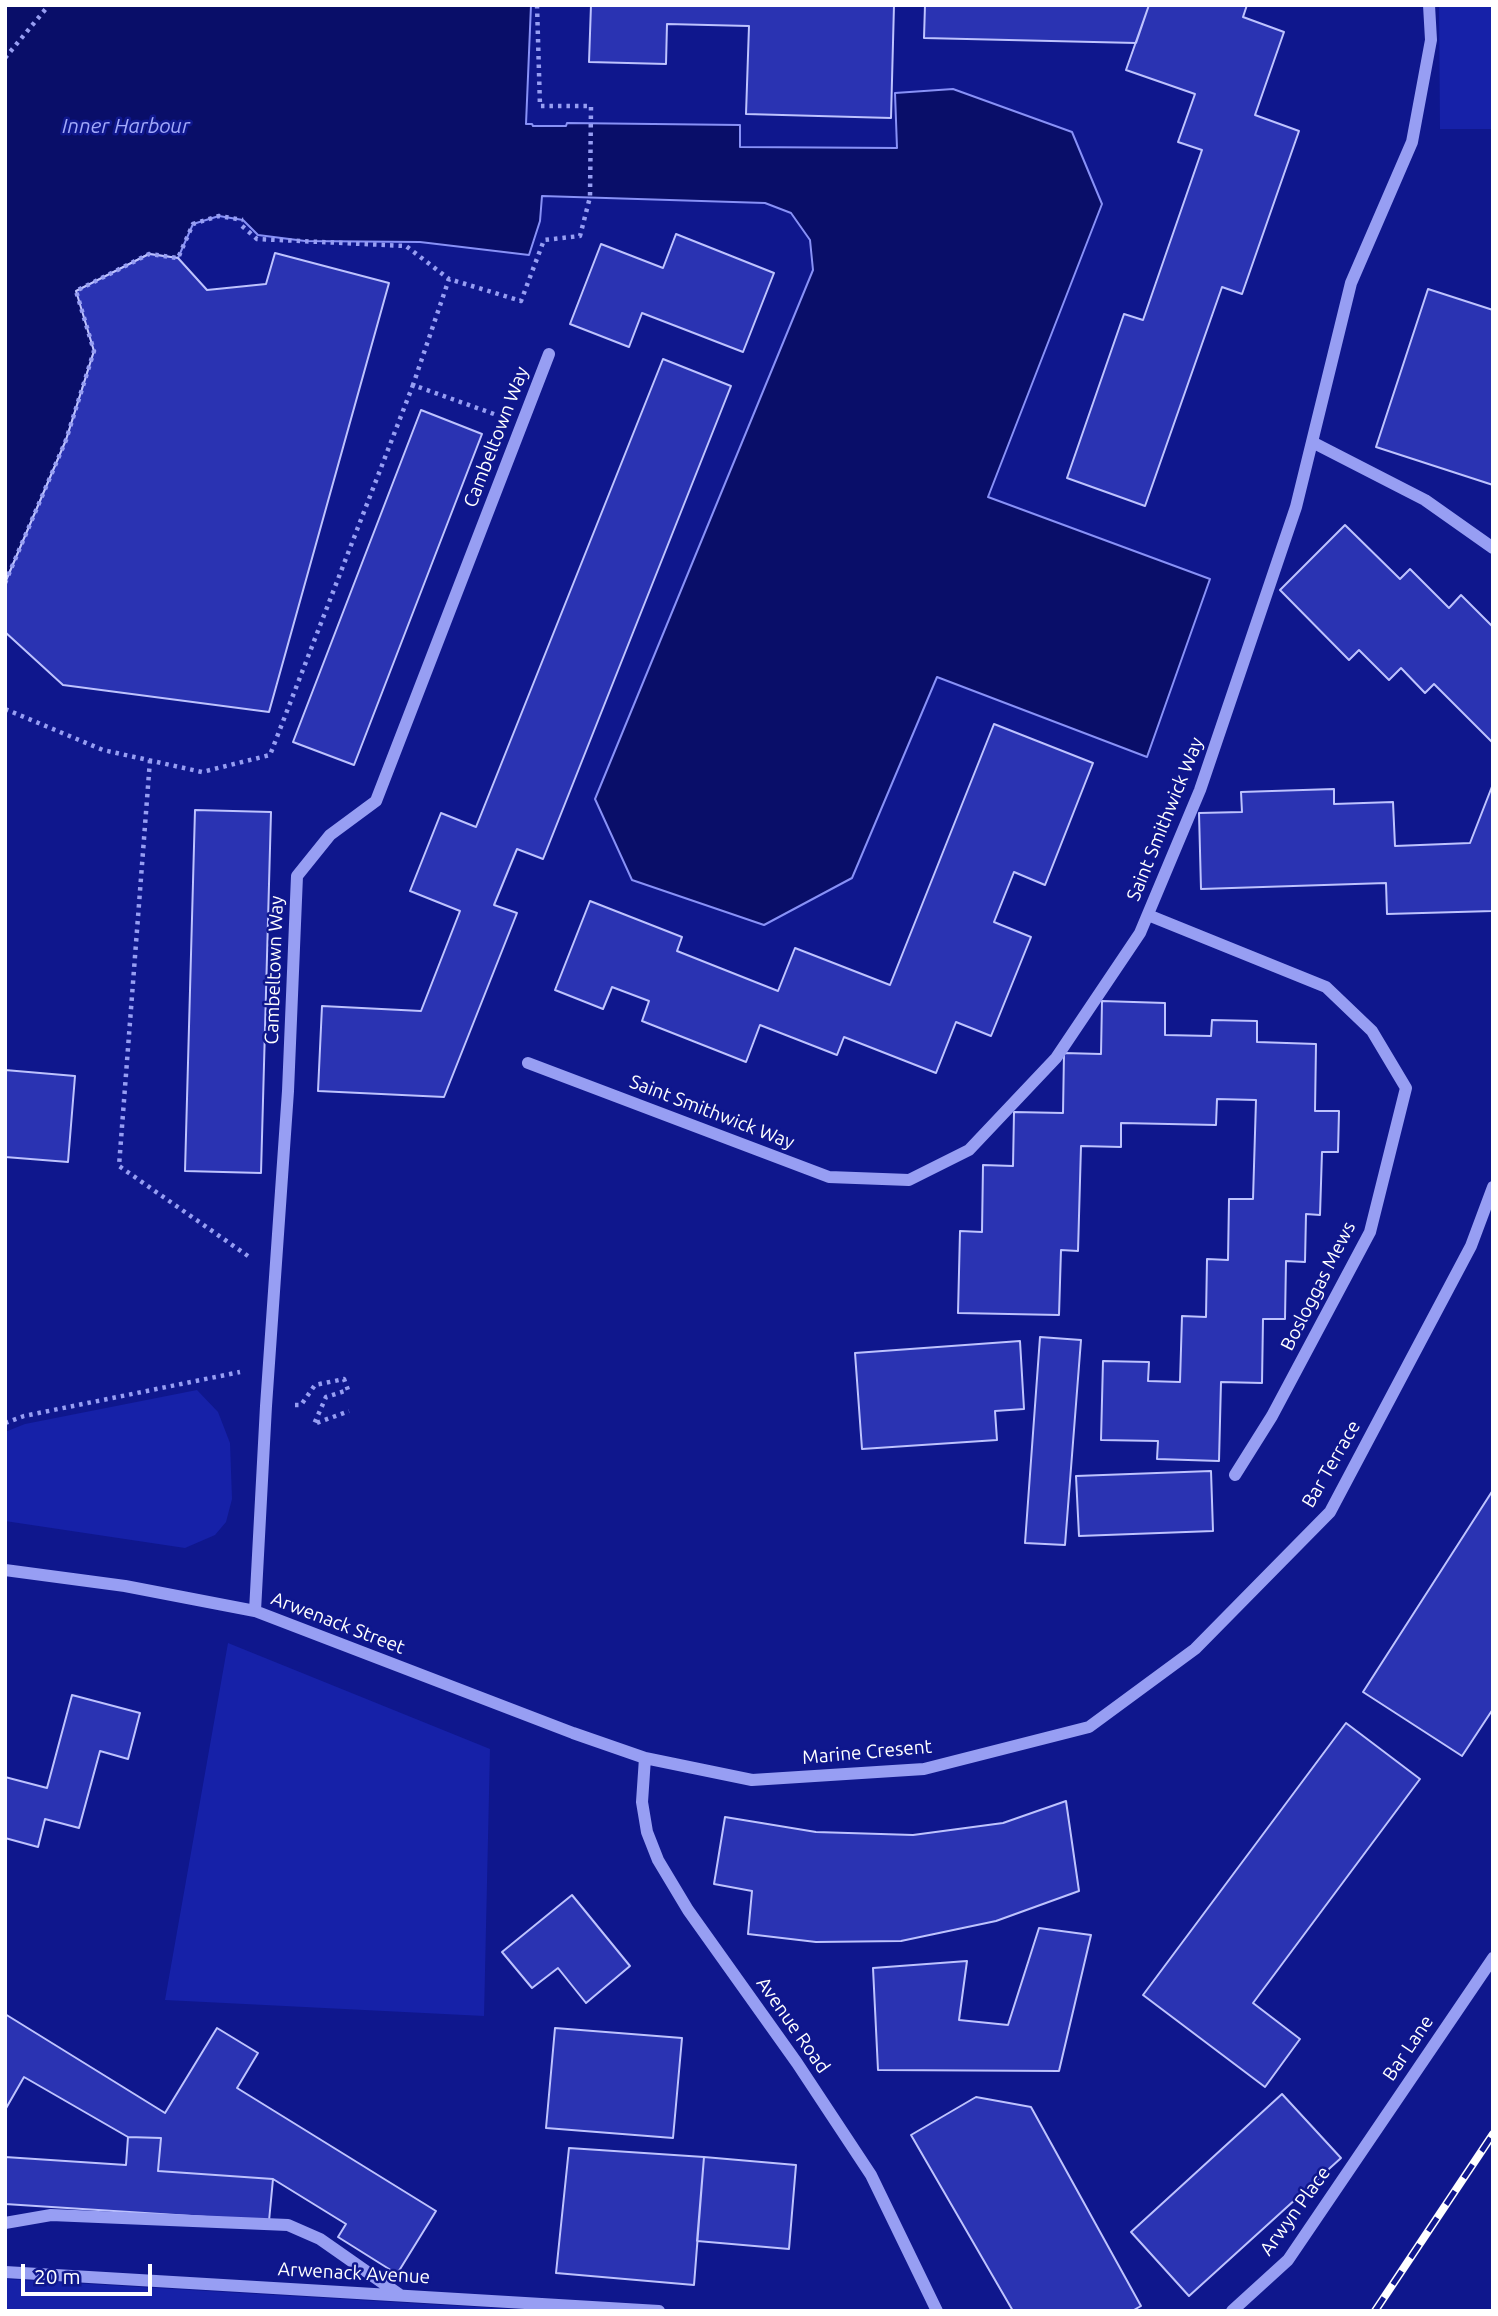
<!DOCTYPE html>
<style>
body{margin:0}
#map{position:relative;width:1498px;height:2316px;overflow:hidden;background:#0f178d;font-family:Ubuntu,sans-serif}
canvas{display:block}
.frame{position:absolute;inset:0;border:7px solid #fff;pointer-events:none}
.scale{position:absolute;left:21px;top:2264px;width:131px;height:32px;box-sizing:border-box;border:4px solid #fff;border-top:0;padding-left:9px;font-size:21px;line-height:24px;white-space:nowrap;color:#fff;-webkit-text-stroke:5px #0f178d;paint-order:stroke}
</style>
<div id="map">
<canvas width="1498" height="2316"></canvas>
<div class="frame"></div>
<div class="scale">20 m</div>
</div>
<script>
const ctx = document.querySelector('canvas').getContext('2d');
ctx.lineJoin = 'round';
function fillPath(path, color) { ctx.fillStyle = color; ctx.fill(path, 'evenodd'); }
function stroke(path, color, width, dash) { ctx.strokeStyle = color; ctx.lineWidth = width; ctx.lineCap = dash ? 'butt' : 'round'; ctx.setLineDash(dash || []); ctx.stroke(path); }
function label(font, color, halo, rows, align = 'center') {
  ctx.font = font + ' Ubuntu,sans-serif'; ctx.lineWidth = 5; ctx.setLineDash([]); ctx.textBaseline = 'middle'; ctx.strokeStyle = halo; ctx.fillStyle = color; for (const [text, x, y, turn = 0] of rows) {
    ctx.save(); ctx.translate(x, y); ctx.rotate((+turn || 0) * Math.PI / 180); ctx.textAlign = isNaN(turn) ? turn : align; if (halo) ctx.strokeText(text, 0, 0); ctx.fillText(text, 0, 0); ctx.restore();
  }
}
const green = new Path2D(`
 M1439,5H1493V129H1440Z
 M197,1390L218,1412L230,1443L232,1499L226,1522L215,1535L185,1548L5,1521V1432L25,1424Z
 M228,1643L490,1749L484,2016L165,2000Z
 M5,2279L544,2311H5Z`);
const water = new Path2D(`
 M5,5H531L526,124H532L533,126H566L567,123L740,125V147L897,148L895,93L953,89L1072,132L1102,204L988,497L1210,579L1147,757L937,677L852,878L764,925L632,880L595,799L813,270L810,240L791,213L765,203L542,196L540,221L529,255L420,242L305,241L258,235L243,220L219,216L193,224L178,258L149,254L77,291L94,351L66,440L5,583Z`);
const building = new Path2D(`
 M591,5H894L891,118L746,114L749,26L667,24L666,64L589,62Z
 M925,5H1149L1136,43L924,38Z
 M1149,5H1247L1243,17L1284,32L1255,115L1299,131L1242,294L1222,287L1145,506L1067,478L1124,314L1143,320L1202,150L1178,142L1195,94L1126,70Z
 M676,234L774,273L743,352L642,313L629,347L570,324L601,244L663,268Z
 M275,253L389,283L269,712L63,685L5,632V583L66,440L94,351L76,291L149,254L178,258L207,290L266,284Z
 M1428,289L1493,310V485L1376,447Z
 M663,359L731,386L543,859L517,849L494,905L517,913L444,1097L318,1091L322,1006L421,1011L460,911L410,891L441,813L476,827Z
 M421,410L482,434L354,765L293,742Z
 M1345,525L1400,579L1410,569L1449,608L1461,595L1493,627V743L1434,684L1425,693L1401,668L1389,680L1359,650L1349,660L1280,590Z
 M994,724L1093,763L1045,885L1014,872L994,922L1031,937L991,1036L956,1022L936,1073L844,1037L837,1055L760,1025L746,1062L642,1021L649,1001L612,987L603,1009L555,990L590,901L682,937L677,951L778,991L795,948L890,985Z
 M1493,784V911L1387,914L1386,883L1201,889L1199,813L1242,812L1241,792L1334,789V804L1393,802L1395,846L1470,843Z
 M195,810L271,812L261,1173L185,1171Z
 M1102,1001L1165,1003V1035L1211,1036L1212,1020L1257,1021V1042L1316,1044L1315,1111H1339L1338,1152H1322L1320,1215L1306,1214L1305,1262L1286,1261L1285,1319H1263L1262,1383L1221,1382L1219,1461L1157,1459L1158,1441L1101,1440L1103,1361L1149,1362L1148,1381L1180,1382L1182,1316L1206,1317L1207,1259L1228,1260L1229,1199H1253L1256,1100L1217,1099L1216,1125L1121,1123V1147L1081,1146L1078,1251L1061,1250L1059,1315L958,1313L960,1231L982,1232L983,1165L1013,1166L1014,1112L1063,1113L1064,1053L1101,1054Z
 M5,1070L75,1076L68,1162L5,1157Z
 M1040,1337L1081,1340L1065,1545L1025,1543Z
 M1020,1341L1024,1409L995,1411L997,1440L862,1449L855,1353Z
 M1211,1471L1213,1531L1079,1536L1076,1476Z
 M1493,1490V1709L1462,1756L1363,1692Z
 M72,1695L140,1713L128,1759L100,1751L79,1828L45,1819L38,1847L5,1838V1777L47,1788Z
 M1346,1723L1420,1779L1253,2003L1300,2039L1265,2087L1143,1995Z
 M1066,1801L1079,1891L996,1921L901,1941L816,1942L748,1934L752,1891L714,1884L725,1817L816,1832L913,1835L1003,1823Z
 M572,1895L630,1966L586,2003L558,1968L532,1988L502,1952Z
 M1039,1928L1091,1935L1059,2071L878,2070L873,1968L967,1961L959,2020L1008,2025Z
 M5,2014L165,2113L217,2028L258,2053L237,2088L436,2211L397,2274L338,2237L346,2224L273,2179L158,2171L161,2138L128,2137L24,2077L5,2110Z
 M555,2028L682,2038L673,2138L546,2128Z
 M1282,2094L1341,2158L1189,2296L1131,2232Z
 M976,2097L1031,2107L1141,2306L1132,2311H1013L911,2135Z
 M128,2137L161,2138L158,2171L273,2179L269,2221L5,2204V2157L126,2165Z
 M569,2148L704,2157L694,2285L556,2273Z
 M704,2157L796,2165L789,2249L697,2241Z`);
const path = new Path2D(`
 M5,58L49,5
 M242,226L257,239L406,246L449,279
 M494,414L413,385L449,279L521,301L544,240L580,236L590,197L591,106H540L537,5
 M5,583L66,440L94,351L76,291L149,254L178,258L193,224L219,216L243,220
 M5,709L103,750L202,772L270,755L413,385
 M150,760L119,1166L248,1256
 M295,1405H301L315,1385L344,1379L348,1390L326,1397L314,1424L349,1411
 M5,1423L24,1416L240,1372`);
const minor = new Path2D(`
 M1312,442L1425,500L1493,548
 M1148,915L1326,987L1372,1031L1406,1088L1370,1232L1272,1416L1235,1475
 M528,1063L829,1177L909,1180L969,1150L1056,1058L1140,933L1200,790L1296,507L1351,283L1412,142L1431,40L1429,5
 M5,1570L125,1586L255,1611L573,1733L645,1758L752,1780L924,1769L1089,1727L1195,1649L1330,1512L1471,1246L1493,1187
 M255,1611L266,1406L288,1091L297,876L330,835L376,801L549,354
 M645,1758L642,1802L647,1832L658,1860L688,1910L797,2063L871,2175L937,2311
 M5,2223L51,2215L288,2225L320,2239L400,2295
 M5,2272L659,2311
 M1232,2311L1288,2260L1493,1958`);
const rail = new Path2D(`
 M1375,2311L1493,2134`);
const streetNames = [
 ["Cambeltown Way",496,437,-69],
 ["Saint Smithwick Way",1165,819,-68],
 ["Cambeltown Way",274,970,-88],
 ["Saint Smithwick Way",712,1112,21],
 ["Bosloggas Mews",1318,1286,-63],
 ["Bar Terrace",1331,1464,-60],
 ["Arwenack Street",338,1623,21],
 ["Marine Cresent",867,1752,-5],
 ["Avenue Road",793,2025,55],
 ["Bar Lane",1408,2048,-56],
 ["Arwyn Place",1295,2211,-54],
 ["Arwenack Avenue",354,2273,3]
];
const waterNames = [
 ["Inner Harbour",126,126]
];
fillPath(green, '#1621a8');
fillPath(water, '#090e69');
stroke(water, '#8891f7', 2);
fillPath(building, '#2a33b2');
stroke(building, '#bec3fe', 2);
stroke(path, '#979ef3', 4.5, [3.5, 5]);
stroke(minor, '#979ef3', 12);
stroke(rail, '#fff', 8);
stroke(rail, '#0f178d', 5, [16]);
label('19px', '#fff', '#0f178d', streetNames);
label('italic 21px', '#a2a9fa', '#0f178d', waterNames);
</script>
